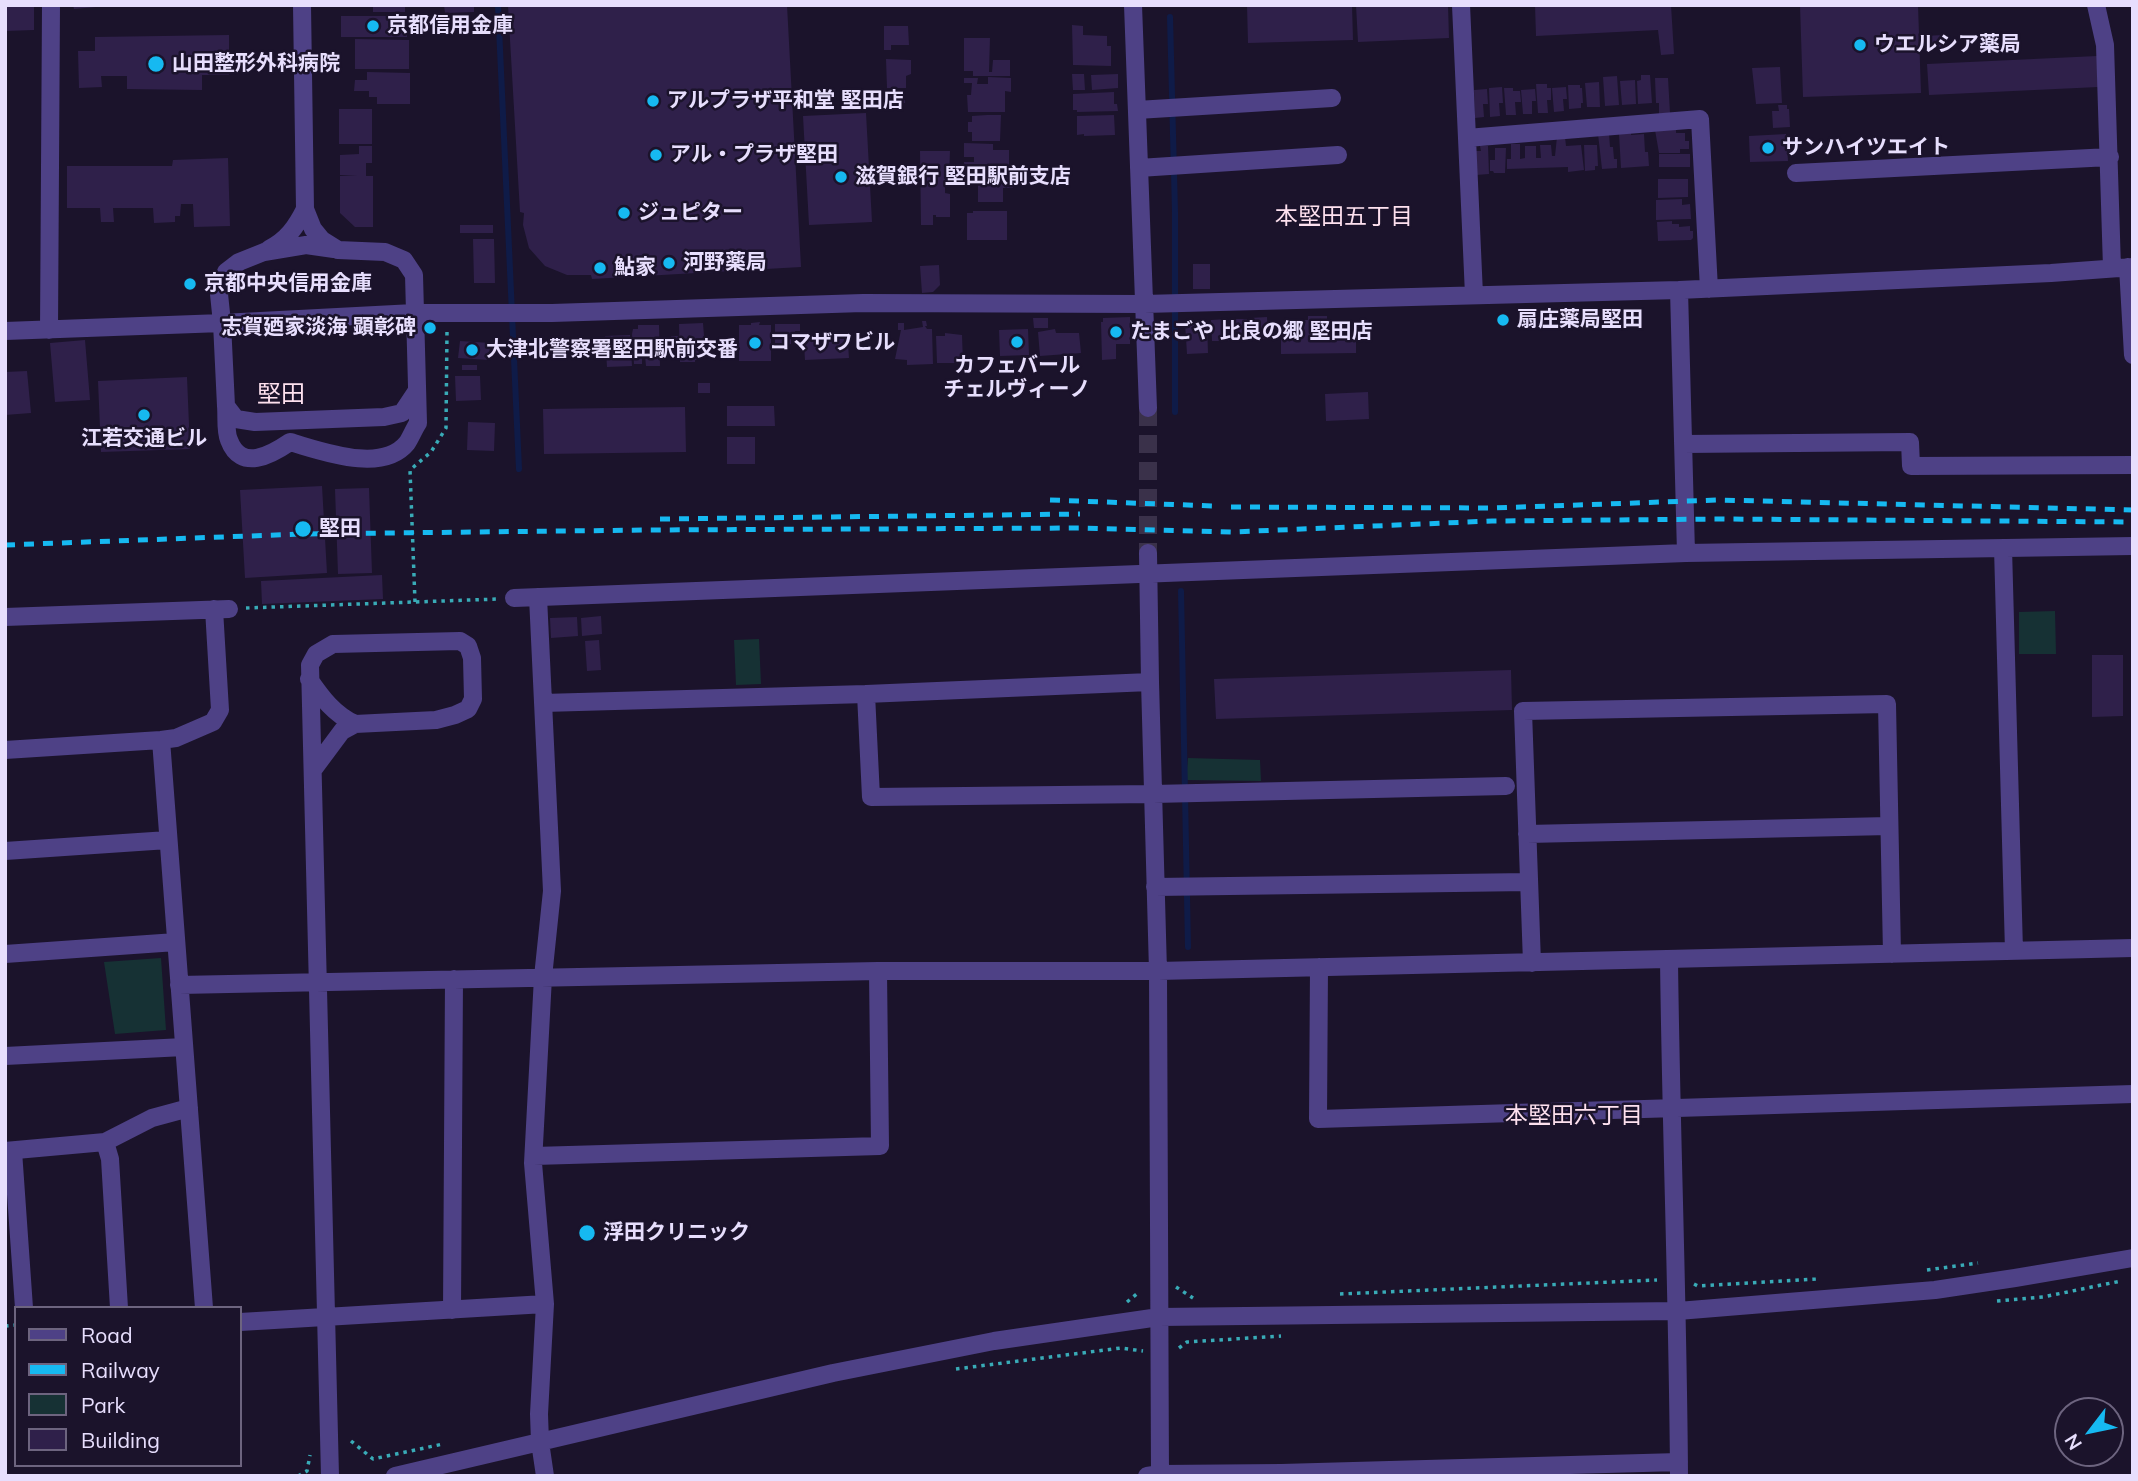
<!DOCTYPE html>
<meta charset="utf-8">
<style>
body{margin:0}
#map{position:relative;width:2138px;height:1481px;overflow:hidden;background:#1b132b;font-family:Mulish,sans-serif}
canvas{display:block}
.frame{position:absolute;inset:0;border:7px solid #e7defd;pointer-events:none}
.legend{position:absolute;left:14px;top:1306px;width:228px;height:161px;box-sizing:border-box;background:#1b132b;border:2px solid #6d647f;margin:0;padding:9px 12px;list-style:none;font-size:21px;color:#e7defd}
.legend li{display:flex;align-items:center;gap:14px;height:35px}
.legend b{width:35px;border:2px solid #6d647f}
.north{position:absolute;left:2054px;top:1397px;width:70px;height:70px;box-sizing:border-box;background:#1b132b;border:2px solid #6d647f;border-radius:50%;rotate:238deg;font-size:19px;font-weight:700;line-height:28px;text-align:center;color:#e7defd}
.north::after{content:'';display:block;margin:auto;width:24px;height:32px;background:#16b9f1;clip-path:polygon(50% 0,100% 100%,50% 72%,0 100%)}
</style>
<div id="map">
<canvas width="2138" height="1481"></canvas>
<div class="frame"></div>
<ul class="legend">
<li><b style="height:9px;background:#4e4186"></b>Road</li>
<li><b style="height:9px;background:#16b9f1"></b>Railway</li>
<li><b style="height:19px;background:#163134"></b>Park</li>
<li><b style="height:19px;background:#2f204a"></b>Building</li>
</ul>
<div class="north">N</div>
</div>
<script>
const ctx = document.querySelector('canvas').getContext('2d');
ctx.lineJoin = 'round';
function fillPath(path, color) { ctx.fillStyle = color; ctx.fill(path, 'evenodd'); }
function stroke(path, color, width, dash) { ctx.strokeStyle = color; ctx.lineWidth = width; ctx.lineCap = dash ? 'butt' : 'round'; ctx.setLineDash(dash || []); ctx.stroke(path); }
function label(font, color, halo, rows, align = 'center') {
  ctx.font = font + ' Mulish,"Noto Sans JP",sans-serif'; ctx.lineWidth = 5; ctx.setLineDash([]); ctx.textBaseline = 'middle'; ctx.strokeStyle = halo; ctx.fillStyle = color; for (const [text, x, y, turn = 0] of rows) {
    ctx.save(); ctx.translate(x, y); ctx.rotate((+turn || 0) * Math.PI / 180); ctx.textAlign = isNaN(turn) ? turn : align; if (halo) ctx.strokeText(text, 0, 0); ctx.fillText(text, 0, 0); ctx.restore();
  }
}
const green = new Path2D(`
 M2055,611L2056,654H2019V612Z
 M759,639L761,684L736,685L734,640Z
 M1188,758L1260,760L1261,781L1186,780Z
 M161,958L166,1030L115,1034L104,962Z`);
const stream = new Path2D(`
 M498,5L519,469
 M1170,17L1175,212V412
 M1181,591L1188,947`);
const building = new Path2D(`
 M5,5H34V30L5,31Z
 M73,5H96V7L74,9Z
 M373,5H405V12H373Z
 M444,5H474V12L445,13Z
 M508,5H787L801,267L592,279L591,275H567L545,266L529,248L523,225L524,213L520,212Z
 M1247,5H1352L1353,40L1248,43Z
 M1356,5H1448L1449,38L1358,42Z
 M1535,5H1671L1674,54L1661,55L1658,30L1536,36Z
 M1800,5H1918L1921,93L1803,97Z
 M341,16H407V37H341Z
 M1072,25L1083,26V35L1107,36V46H1111V66L1073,65Z
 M884,26H908L909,45H891V50H884Z
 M229,35V75H202V90L127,89V76H101L102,87L79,88L78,51H95V37Z
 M1943,35L1944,47L1925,48L1924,36Z
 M964,38H990L989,72H992L993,60H1010V76H973V71H964Z
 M355,39L409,40V69H355Z
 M2097,56L2098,87L1929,95L1927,64Z
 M886,59L911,60V74L906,76V88H887Z
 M1780,67L1782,103L1756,104L1752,68Z
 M367,72L410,73V104H377V97H369V91H354L355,80H367Z
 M1072,74H1084L1085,90H1073Z
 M1118,74V88L1092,90L1091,75Z
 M1641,75H1650L1652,103L1638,104L1637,81L1641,80Z
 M1617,76L1619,105L1605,106L1603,77Z
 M988,77L1011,78V92L1005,91V112H968L967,95H971L972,83H964V78H978L977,84H988Z
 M1655,78H1668L1670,113L1659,114V103H1656Z
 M1635,80L1636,104L1622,105L1620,81Z
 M1599,82L1600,107H1587L1585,83Z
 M1536,84H1547V88H1551V100H1547L1548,113H1538Z
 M1568,85H1580V88H1582L1583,103H1581V108L1569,109Z
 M1502,87L1503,103H1499L1500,116L1490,117L1489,88Z
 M1566,87L1567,99H1563L1564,111L1554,112L1552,88Z
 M1504,88H1513V91H1520L1521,102H1515L1516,115H1506Z
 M1487,89L1488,104H1483L1484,117L1475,118L1474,90Z
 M1535,89L1536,101H1532V114H1523L1521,90Z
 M904,91L905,103L886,104V92Z
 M1114,92V104H1117L1118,111L1077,112V110H1073V94Z
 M1778,105H1787V109H1789L1790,127L1773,128L1772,111H1779Z
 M339,109H372V144H339Z
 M866,113L872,222L809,225L803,116Z
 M987,115H1001L1000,141H972V132H968V122H972V116Z
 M1114,115L1115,135L1084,136V134L1077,135V116Z
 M1676,129V133H1685V141H1689V149H1680V153H1659L1655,130Z
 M1609,133L1610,147H1613L1614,159H1617V168L1602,169L1598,134Z
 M1631,133V135L1644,134L1645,152H1648L1649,166L1621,168L1619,134Z
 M1786,134L1788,161L1750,162L1749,136Z
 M1557,137H1565L1566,146L1581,145L1584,170L1568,172V167L1507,169V159H1511V144H1520V159L1525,158V146H1536V158H1541L1540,145H1551L1552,156H1555Z
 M964,143L993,144V150H1009V179H970V167H964V162H974V157H964Z
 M1584,145H1597L1598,166H1595V170L1585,171Z
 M359,146H372V163H366V176H373V227H355L340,213V176H357L340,175V155L359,154Z
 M1480,146H1488L1489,174L1476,175L1475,151H1481Z
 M1495,148H1506L1505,173H1494L1493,171H1490V160H1495Z
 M920,151H950L949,178H945V193L950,194V217H936V215H933V225H921Z
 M1659,154H1690V167H1659Z
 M228,158L230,226L194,227L193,204H181L180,216H175V222L154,223L153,208H113L114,222H101L100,208H67V166H172L173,160Z
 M1658,179H1688V197L1658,198Z
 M993,182H1012L1013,188H1003V202H978V185H993Z
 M1682,199V205L1690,204L1691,219L1656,220V200Z
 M973,211H1007V240H967V213H973Z
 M1672,221V224H1679V227L1690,226V231H1693V238L1691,240L1658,241L1657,222Z
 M460,225H493V233H460Z
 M473,239H494L495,283H474Z
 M1193,264H1210V289H1193Z
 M939,265L940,285L933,292L922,293L920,266Z
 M1308,316H1327V328H1334V335H1356V353L1281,354V327H1290V320H1308Z
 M1130,317V344H1116V359L1102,360L1101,322H1103V318Z
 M1267,317L1268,339H1251L1250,318Z
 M1033,318H1048V328H1034Z
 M1228,319L1229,341H1212L1211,320Z
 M1230,319H1247L1248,340L1231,341Z
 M922,321H926L927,326H925L927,329H932L933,364L907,365V360L895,359L901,330H898V323H904V330L923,327Z
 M760,322L759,325H771V361H739V325H751V323Z
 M703,323L705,349H699L700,360H695V362H680L679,324Z
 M1185,323H1207L1208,353L1187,354Z
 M775,324H800V331H795V338H791V344L775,346Z
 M638,325H659L660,366H646L645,356H642V364H634L632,334L633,329H638Z
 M1028,329L1029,355L1000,356L999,330Z
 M1055,329L1056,333H1079L1081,353L1040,356L1038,332Z
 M945,333L962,335L963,363H937L936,336H945Z
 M630,335L632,366L607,367L605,336Z
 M671,336H678V346H672Z
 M844,338L845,344H848L849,358L805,360L804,344H807V339Z
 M85,340L90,400L55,402L50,343Z
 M460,341L490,343L489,360L458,358Z
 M462,365H477V370H462Z
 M27,371L31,413L5,415V372Z
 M455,376H480L481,400L456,401Z
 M187,377L190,449L101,452L98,381Z
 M698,383H710V393H698Z
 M1368,392L1369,419L1326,421L1325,394Z
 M727,406H774L775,426H727Z
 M685,407L686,452L544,454L543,409Z
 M468,422L495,423L494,451L467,450Z
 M727,437H755V464H727Z
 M322,486L327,573L245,578L240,490Z
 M369,488L372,573L338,574L335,489Z
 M382,575L383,599L262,604L261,581Z
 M601,616L602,634L582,636L581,618Z
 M577,617L578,636L551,638L550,618Z
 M599,640L601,670L587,671L585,641Z
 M2092,655H2123V716L2092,717Z
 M1511,670L1512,710L1216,719L1214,679Z`);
const minorTunnel = new Path2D(`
 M1148,408V553`);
const path = new Path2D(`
 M415,602L410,470L431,452L446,428L447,331
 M246,608L498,599
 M1927,1270L1978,1263
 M1694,1284L1698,1286L1818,1279
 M1176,1287L1193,1298
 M1340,1294L1657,1280
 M1997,1301L2043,1297L2121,1281
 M1127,1302L1139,1292
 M5,1326L16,1325
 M1179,1348L1187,1342L1281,1336
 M956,1369L1121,1348L1143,1351
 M351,1441L373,1459L443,1444
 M298,1476L307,1471L310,1455`);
const minor = new Path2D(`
 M1133,5L1148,408
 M1461,5L1467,138L1700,119L1709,289
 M2096,5L2105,45L2112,268
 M1137,110L1332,98
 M1467,138L1474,295
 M1139,168L1338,155
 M1796,173L2110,157
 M269,249C287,240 296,227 305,209
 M334,249L306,245L264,252L239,262L226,272L219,294L222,323L226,406L236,419L255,422L384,417L402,413L416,392
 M2128,267L2133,355
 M1679,290L1686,553
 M49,330L51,5
 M5,331L222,323L414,313H552L863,303L1144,304L1679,290L2051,273L2133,267
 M226,406C227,416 225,431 229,440C241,472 271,455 290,442C322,451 382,474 407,443C411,437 414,429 418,423L414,275L404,260L385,252L338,250L322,240L313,229L305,209L302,5
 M1683,444L1910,442L1911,466L2133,465
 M2003,548L2014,951
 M1148,553L1150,682L1158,971L1160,1476
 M538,597L552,891L543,977L533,1163L545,1304L539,1414L540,1442L545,1476
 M514,598L1686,553L2133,546
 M5,617L229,609
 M309,679C322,698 334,714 355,724
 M866,694L871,797L1153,794L1506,786
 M543,703L866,694L1150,682
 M161,740L204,1308
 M5,750L161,740L176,738L213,722L220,710L214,609
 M313,770L342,731L355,724L436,720L455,715L468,709L473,699L472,658L468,646L460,641L333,644L316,654L310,665L330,1476
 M1527,834L1889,826
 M5,851L168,840
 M1155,887L1529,882
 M5,954L176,942
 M1669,959C1671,1132 1678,1304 1679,1476
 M1532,963L1523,711L1887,704L1892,954
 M1319,967L1318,1119L2133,1094
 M179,985L878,971H1158L2133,948
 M5,1056L184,1047
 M105,1142L152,1118L189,1108
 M5,1151L105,1142L110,1159L119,1308
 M13,1151L24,1308
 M534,1156L880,1146L878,971
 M452,1310L454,979
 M240,1322L545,1304
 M395,1476L833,1373L994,1341L1159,1317L1678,1311L1935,1290L2015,1278L2133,1258
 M1147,1476L1160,1474L1281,1473L1679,1462`);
const rail = new Path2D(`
 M1050,500L1214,506
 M1231,507L1493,508L1718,500L2133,510
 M660,519L1080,514
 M5,545L303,534L649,530L1079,528L1232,532L1492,521L1722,519L2133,522`);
const markers = [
 [373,26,7,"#16b9f1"],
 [1860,45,7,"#16b9f1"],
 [156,64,9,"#16b9f1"],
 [653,101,7,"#16b9f1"],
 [1768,148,7,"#16b9f1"],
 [656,155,7,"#16b9f1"],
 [841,177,7,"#16b9f1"],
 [624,213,7,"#16b9f1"],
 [669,263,7,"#16b9f1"],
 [600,268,7,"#16b9f1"],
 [190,284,7,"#16b9f1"],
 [1503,320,7,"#16b9f1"],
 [430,328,7,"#16b9f1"],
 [1116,332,7,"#16b9f1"],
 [1017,342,7,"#16b9f1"],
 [755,343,7,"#16b9f1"],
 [472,350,7,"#16b9f1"],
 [144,415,7,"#16b9f1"],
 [303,529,9,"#16b9f1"],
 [587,1233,9,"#16b9f1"]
];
const poiNames = [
 ["京都信用金庫",387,26],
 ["ウエルシア薬局",1874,45],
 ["山田整形外科病院",172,64],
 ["アルプラザ平和堂 堅田店",667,101],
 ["サンハイツエイト",1782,148],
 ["アル・プラザ堅田",670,155],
 ["滋賀銀行 堅田駅前支店",855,177],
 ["ジュピター",638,213],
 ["河野薬局",683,263],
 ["鮎家",614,268],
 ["京都中央信用金庫",204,284],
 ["扇庄薬局堅田",1517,320],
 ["志賀廼家淡海 顕彰碑",416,328,"right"],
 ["たまごや 比良の郷 堅田店",1130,332],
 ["コマザワビル",769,343],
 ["大津北警察署堅田駅前交番",486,350],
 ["カフェバール",1017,366,"center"],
 ["チェルヴィーノ",1017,390,"center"],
 ["江若交通ビル",144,439,"center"],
 ["堅田",319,529],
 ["浮田クリニック",603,1233]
];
const neighbourhoodNames = [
 ["本堅田五丁目",1344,217],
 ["本堅田六丁目",1574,1116]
];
const quarterNames = [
 ["堅田",281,395]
];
fillPath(green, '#163134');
stroke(stream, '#0f1b48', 6);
fillPath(building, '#2f204a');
stroke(minorTunnel, '#3a314a', 18, [18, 9]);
stroke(path, '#39abb7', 3.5, [3.5, 5]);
stroke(minor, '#4e4186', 18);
stroke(rail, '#16b9f1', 5, [10, 9]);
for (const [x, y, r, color] of markers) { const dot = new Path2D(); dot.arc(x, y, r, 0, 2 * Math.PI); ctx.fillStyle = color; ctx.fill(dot); stroke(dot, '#1b132b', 2.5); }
label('bold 21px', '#e7defd', '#1b132b', poiNames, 'left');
label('23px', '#fde0ee', '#1b132b', neighbourhoodNames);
label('24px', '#fde0ee', '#1b132b', quarterNames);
</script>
